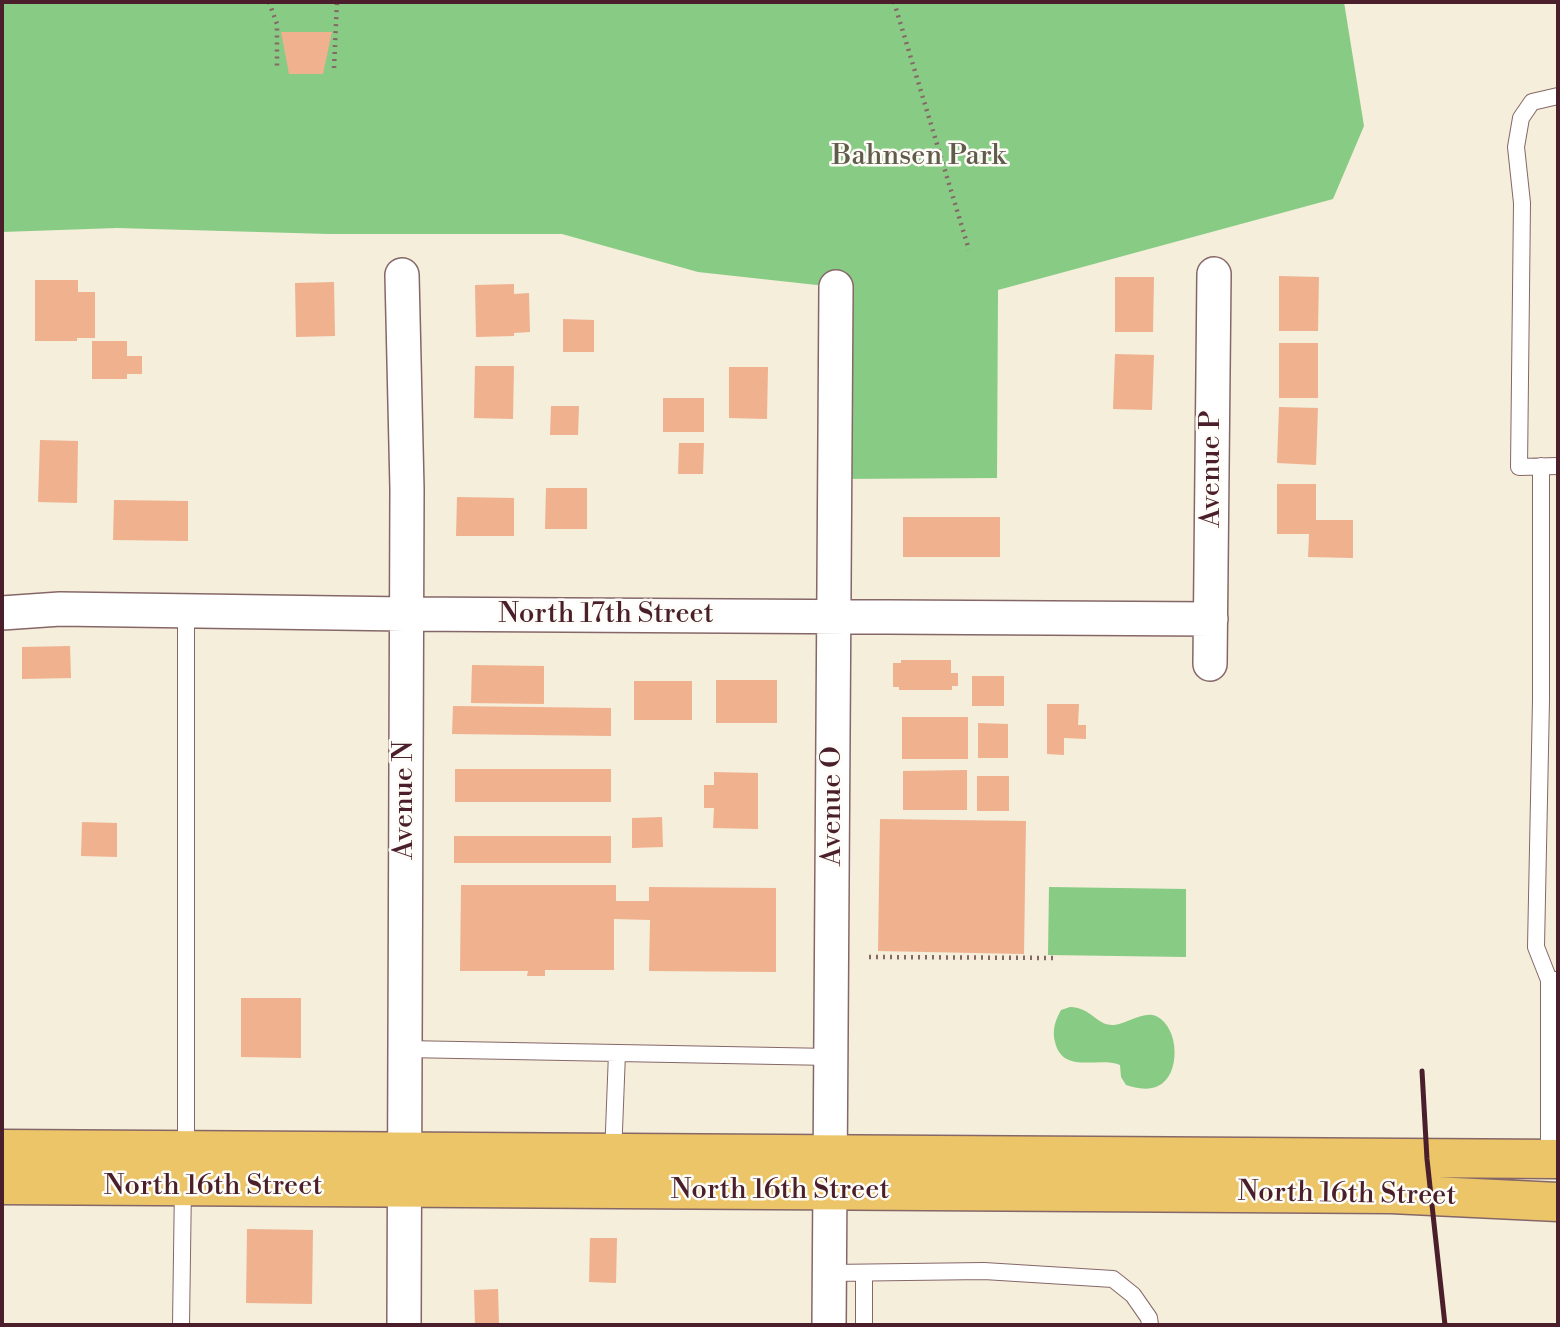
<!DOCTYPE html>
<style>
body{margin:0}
#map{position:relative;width:1560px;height:1327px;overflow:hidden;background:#f4eeda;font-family:"Libre Bodoni",serif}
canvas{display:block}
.frame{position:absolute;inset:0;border:4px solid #4a1f2b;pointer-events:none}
</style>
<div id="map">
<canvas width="1560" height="1327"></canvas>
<div class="frame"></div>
</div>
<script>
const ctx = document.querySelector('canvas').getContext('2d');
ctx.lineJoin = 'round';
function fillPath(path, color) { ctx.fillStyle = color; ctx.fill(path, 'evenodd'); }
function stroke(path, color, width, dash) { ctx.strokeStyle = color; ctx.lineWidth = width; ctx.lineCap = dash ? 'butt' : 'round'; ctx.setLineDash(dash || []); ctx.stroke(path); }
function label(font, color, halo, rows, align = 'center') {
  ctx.font = font + ' "Libre Bodoni",serif'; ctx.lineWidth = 5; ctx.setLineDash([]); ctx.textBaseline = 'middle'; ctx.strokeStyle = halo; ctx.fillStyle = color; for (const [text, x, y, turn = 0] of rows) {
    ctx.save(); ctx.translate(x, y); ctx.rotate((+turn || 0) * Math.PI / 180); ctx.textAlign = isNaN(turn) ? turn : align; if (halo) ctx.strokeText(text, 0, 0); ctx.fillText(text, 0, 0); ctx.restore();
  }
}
const green = new Path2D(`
 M2,2H1344L1364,126L1333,199L998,290L997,478L835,479V287L698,272L562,234H329L117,228L2,232Z
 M1049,887L1186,889V957L1048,955Z
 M1070,1007C1093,1008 1096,1026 1114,1025C1127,1024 1143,1011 1156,1016C1180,1027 1181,1076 1158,1086C1148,1091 1135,1088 1126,1085L1121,1077L1120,1065C1098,1056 1063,1075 1055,1042C1052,1030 1055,1021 1061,1010Z`);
const building = new Path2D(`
 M281,32H332L323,74H289Z
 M1279,276L1319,277L1318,331H1279Z
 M1115,277H1154L1153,332H1115Z
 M35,280H78V292H95V338H77V341H35Z
 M334,282L335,336L296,337L295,283Z
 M514,284V294L529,293L530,332L514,333V336L476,337L475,285Z
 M563,319L594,320V352H563Z
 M92,341H127V356H142V374H127V379H92Z
 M1279,343H1318V398H1279Z
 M1115,354L1154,355L1152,410L1113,409Z
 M475,366H514L513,419L474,418Z
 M729,367H768L767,419L729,418Z
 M663,398H704V432H663Z
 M551,406H579L578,435H550Z
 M1279,407L1318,408L1316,465L1277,463Z
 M40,440L78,441L77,503L38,502Z
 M679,443H704L703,474H678Z
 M1277,484H1316V520H1353V558L1308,557L1309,534H1277Z
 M546,488H587V529H545Z
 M457,497L514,498V536H456Z
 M114,500L188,501V541L113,540Z
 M903,517H1000V557H903Z
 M70,646L71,678L22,679V647Z
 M901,660H951V673H958V686H952V690H899V687H893V663H901Z
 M472,665L544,666V704L471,703Z
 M972,676H1004V706H972Z
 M716,680H777V723H716Z
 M634,681H692V720H634Z
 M1047,704H1079L1078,725H1086V739L1064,738V755L1047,754Z
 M453,706L611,708V736L452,734Z
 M902,717H968V759H902Z
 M978,723L1008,724V758H978Z
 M455,769H611V802H455Z
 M967,770V810H903V771Z
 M714,772L758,773V829L713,828L714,808H704V785H714Z
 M977,776H1009V811H977Z
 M662,817L663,847L632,848V818Z
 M880,819L1026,821L1024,954L878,951Z
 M82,822L117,823V857L81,856Z
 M454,836H611V863H454Z
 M461,885H616V901H649V887L776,888V972L649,971L650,920L614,919V970H545V976H527L528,971H460Z
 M241,998H301V1058L241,1057Z
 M247,1229L313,1230L312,1304L246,1303Z
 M590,1238H617L616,1283L589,1282Z
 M498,1289L499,1325H475L474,1290Z`);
const path = new Path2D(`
 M269,2L277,24V69
 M894,2L969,250
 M334,68L337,2
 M869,957L1056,958`);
const service = new Path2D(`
 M1558,96L1532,102L1521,118L1516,147L1522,203L1519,467L1558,466
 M1541,466V700L1536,947L1549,980
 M405,1049L831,1057
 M186,1151V611
 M613,1156L617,1053
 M1549,1159V980H1558
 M830,1273L984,1271L1113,1279L1133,1295L1149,1318L1150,1325
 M181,1325L183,1184
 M864,1325V1273`);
const minor = new Path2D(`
 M402,275L407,489L404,1325
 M2,613L60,609L405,614L1211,619
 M1210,664L1214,274
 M829,1325L836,287`);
const primary = new Path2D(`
 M2,1149L1558,1159
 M2,1185L1391,1194L1558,1202`);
const rail = new Path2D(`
 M1422,1071L1427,1159L1445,1325`);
const parkNames = [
 ["Bahnsen Park",919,157]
];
const streetNames = [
 ["Avenue P",1212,469,-90],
 ["North 17th Street",606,615],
 ["Avenue N",405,800,-90],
 ["Avenue O",833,806,-90],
 ["North 16th Street",213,1187],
 ["North 16th Street",780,1191],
 ["North 16th Street",1347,1195,1]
];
fillPath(green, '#88cb84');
fillPath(building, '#f0b18f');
stroke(service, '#866768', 18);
stroke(minor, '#866768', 36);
stroke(primary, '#866768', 41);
stroke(path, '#866768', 4.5, [2, 5]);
stroke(service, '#fff', 16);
stroke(minor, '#fff', 33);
stroke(primary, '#edc569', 38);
stroke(rail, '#4a1f2b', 5);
label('28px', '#605b4a', '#fdfcf7', parkNames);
label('28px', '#4a1f2b', '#fdfcf7', streetNames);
</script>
